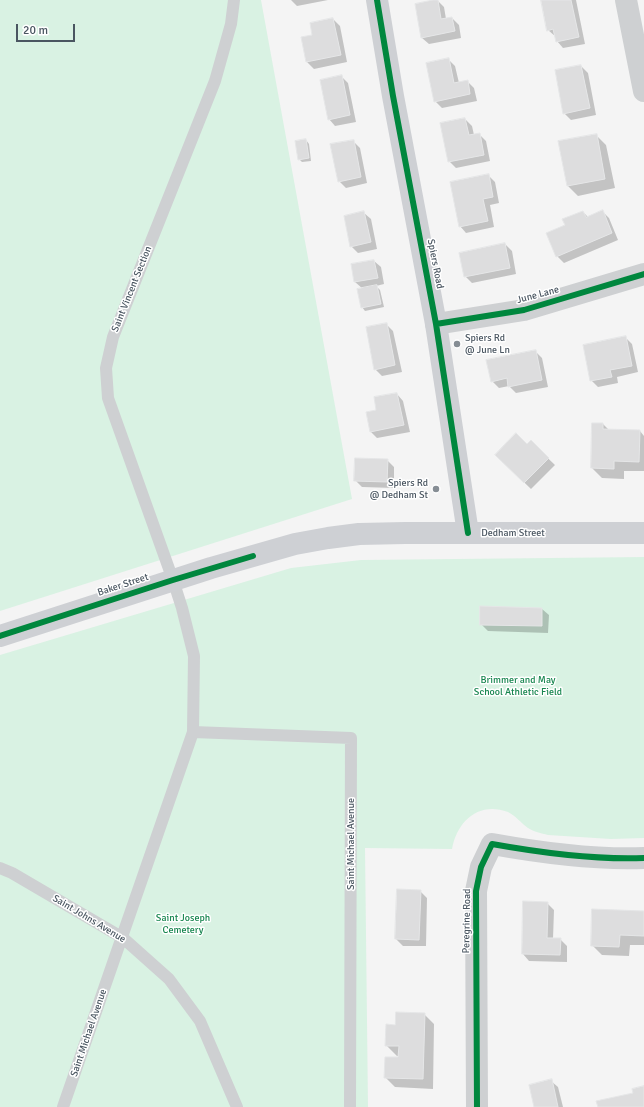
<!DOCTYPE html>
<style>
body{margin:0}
#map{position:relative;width:644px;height:1107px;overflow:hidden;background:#f4f4f4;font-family:Signika,sans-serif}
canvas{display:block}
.scale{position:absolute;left:16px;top:24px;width:59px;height:18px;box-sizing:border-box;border:2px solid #4a5661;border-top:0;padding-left:5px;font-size:12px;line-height:14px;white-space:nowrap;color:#4a5661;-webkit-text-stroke:3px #fff;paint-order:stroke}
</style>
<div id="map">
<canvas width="644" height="1107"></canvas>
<div class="scale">20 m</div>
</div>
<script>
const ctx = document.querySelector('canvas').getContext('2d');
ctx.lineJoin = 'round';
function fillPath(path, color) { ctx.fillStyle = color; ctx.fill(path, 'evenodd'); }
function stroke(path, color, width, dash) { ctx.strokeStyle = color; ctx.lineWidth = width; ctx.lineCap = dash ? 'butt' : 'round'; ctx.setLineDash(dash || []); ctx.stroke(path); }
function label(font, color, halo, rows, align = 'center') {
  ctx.font = font + ' Signika,sans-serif'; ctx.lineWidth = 3; ctx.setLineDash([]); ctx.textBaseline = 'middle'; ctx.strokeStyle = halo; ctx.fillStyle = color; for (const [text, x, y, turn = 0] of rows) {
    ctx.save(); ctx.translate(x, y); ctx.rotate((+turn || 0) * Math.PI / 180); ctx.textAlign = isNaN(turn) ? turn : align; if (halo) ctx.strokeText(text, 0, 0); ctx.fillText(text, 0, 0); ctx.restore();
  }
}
const green = new Path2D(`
 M0,0H261L352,499L0,611Z
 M644,557V838L611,839L548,835C541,833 534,832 528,828C521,823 516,816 508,812C479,801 457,821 452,849L365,848L368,1107H0V655L291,568L361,560Z`);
const shadow = new Path2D(`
 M291,0H328L297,6Z
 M437,0L444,7L446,19L452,18L459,25L461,38L429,44L422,38Z
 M542,0H576L585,44L563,48L557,41L556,37L548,30Z
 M333,19L340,26L347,62L314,69L307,62Z
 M448,59L455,66L459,83L467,81L474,88L477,101L442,108L435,101Z
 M581,66L588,73L596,115L571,120L564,113Z
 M342,77L348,83L356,122L335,126L329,119Z
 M465,119L472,126L474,135L479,134L486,141L490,161L456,168L449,161Z
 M596,135L606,145L615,188L578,196L568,186Z
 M306,140L309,144L311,161L302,162L299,159Z
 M353,141L360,148L367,183L346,188L339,181Z
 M488,175L495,182L499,203L490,205L494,227L466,233L460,226Z
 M602,211L609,218L618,240L564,263L557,256L566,225L583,212L588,217Z
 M364,213L371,219L377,249L358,253L351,246Z
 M505,244L512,251L516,274L472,283L465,276Z
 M374,261L381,267L384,284L376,286L380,290L384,307L365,311L362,307L363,289L355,282Z
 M386,324L393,331L402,372L382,376L375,369Z
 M625,337L632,344L638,372L617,377L618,383L598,387L591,380Z
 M535,351L542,358L548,387L516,393L509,386L499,388L492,381Z
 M397,394L403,401L410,432L377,438L371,432Z
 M603,424L609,430L640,431L644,436V471H624V479L602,478L592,468Z
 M531,442L555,465L531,489L496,455L527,445Z
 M387,460L394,467V488L362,487L355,480Z
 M542,609L549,615L548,633L488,631L481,624Z
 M420,891L427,898L426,946H403L396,939Z
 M547,903L554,910L553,939H560L567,946V962L529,961L523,954Z
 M644,912V945H630L629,956L602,955L592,945Z
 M424,1014L434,1024L433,1089L395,1087L385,1077L399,1058V1056H397L386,1045L396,1026Z
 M551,1081L558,1087L563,1107H535Z`);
const building = new Path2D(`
 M433,0H438L441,19L452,17L455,31L421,38L415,4Z
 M541,0H571L579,37L556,42L553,29L547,31Z
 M333,18L341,55L306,62L301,37L312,35L310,23Z
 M449,58L454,83L468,80L470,94L434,102L426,63Z
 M581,65L590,108L563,114L555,70Z
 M342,75L350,115L328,120L320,80Z
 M465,118L469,135L480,133L484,155L448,162L440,123Z
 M597,134L605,179L567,186L558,141Z
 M306,139L309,158L298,160L295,141Z
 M354,140L361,177L338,182L330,144Z
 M489,174L493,197L483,199L488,221L459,227L450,182Z
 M603,210L612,233L556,257L546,233L565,225L562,219L583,211L586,217Z
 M364,211L371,242L350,247L344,216Z
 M505,243L510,268L464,277L459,253Z
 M374,260L378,278L354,282L351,264Z
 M377,285L381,304L361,308L357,289Z
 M387,323L395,365L374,370L366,327Z
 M626,336L632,366L610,370L612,377L590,381L583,345Z
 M536,350L542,380L508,387L507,378L491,382L486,360Z
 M397,393L404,425L370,432L366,412L376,410L374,397Z
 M592,423H603V429L640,430L639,462L614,461V469L591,468Z
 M516,433L527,444L531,440L549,458L524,483L495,455Z
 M355,458L388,459L387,482L354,481Z
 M480,606L542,608V626L480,625Z
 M397,889L421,890L419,940L395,939Z
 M523,901L548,902L547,938H561L560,955L522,954Z
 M592,909L644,911V936L620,935L619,947L591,946Z
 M396,1012L425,1013L423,1079L384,1078L385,1057H398L399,1046H385L386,1024L395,1025Z
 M552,1079L558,1107H534L529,1085Z
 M644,1086V1107H598L596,1101L633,1093L632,1089Z`);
const lane = new Path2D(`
 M193,732L351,738L350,1107
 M0,868L12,873L123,938L169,979L200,1021L237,1107
 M63,1107L193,732L194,656L182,608L173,580L108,398L106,368L113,337L215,81L231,24L234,0`);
const street = new Path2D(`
 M626,0L644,91
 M436,324L524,310L644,274
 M477,1107L476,891L481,867L492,844C542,853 593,860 644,858`);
const secondary = new Path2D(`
 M377,0L393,96L436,324L468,533
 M0,636L211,568L295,544L328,538L359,534L405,533H644`);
const cycleway = new Path2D(`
 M377,0L393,96L436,324L468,533
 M436,324L524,310L644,274
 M0,636L173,580L253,556
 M477,1107L476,891L481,867L492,844C542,853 593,860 644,858`);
const markers = [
 [457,344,4,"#868d94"],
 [436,489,4,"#868d94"]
];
const streetNames = [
 ["Spiers Road",435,264,79],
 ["Saint Vincent Section",132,289,-68],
 ["June Lane",538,295,-15],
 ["Dedham Street",513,533],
 ["Baker Street",123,585,-18],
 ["Saint Michael Avenue",351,844,-90],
 ["Saint Johns Avenue",89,919,31],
 ["Peregrine Road",467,921,-89],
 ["Saint Michael Avenue",89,1033,-71]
];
const poiNames = [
 ["Spiers Rd",465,338],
 ["@ June Ln",465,350],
 ["Spiers Rd",428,483,"right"],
 ["@ Dedham St",428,495,"right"]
];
const parkNames = [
 ["Brimmer and May",518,680],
 ["School Athletic Field",518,692],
 ["Saint Joseph",183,918],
 ["Cemetery",183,930]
];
fillPath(green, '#d9f2e3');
fillPath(shadow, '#0003');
fillPath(building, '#ddddde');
stroke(building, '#e5e6e7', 1);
stroke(lane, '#ced0d2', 12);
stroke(street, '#ced0d2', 22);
stroke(secondary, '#ced0d4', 22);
stroke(cycleway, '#00873e', 6);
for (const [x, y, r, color] of markers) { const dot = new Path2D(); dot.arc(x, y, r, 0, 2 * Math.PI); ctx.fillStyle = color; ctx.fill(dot); stroke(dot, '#fff', 1.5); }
label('10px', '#4a5661', '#fff', streetNames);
label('10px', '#4a5661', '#fff', poiNames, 'left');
label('10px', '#17864f', '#fff', parkNames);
</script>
